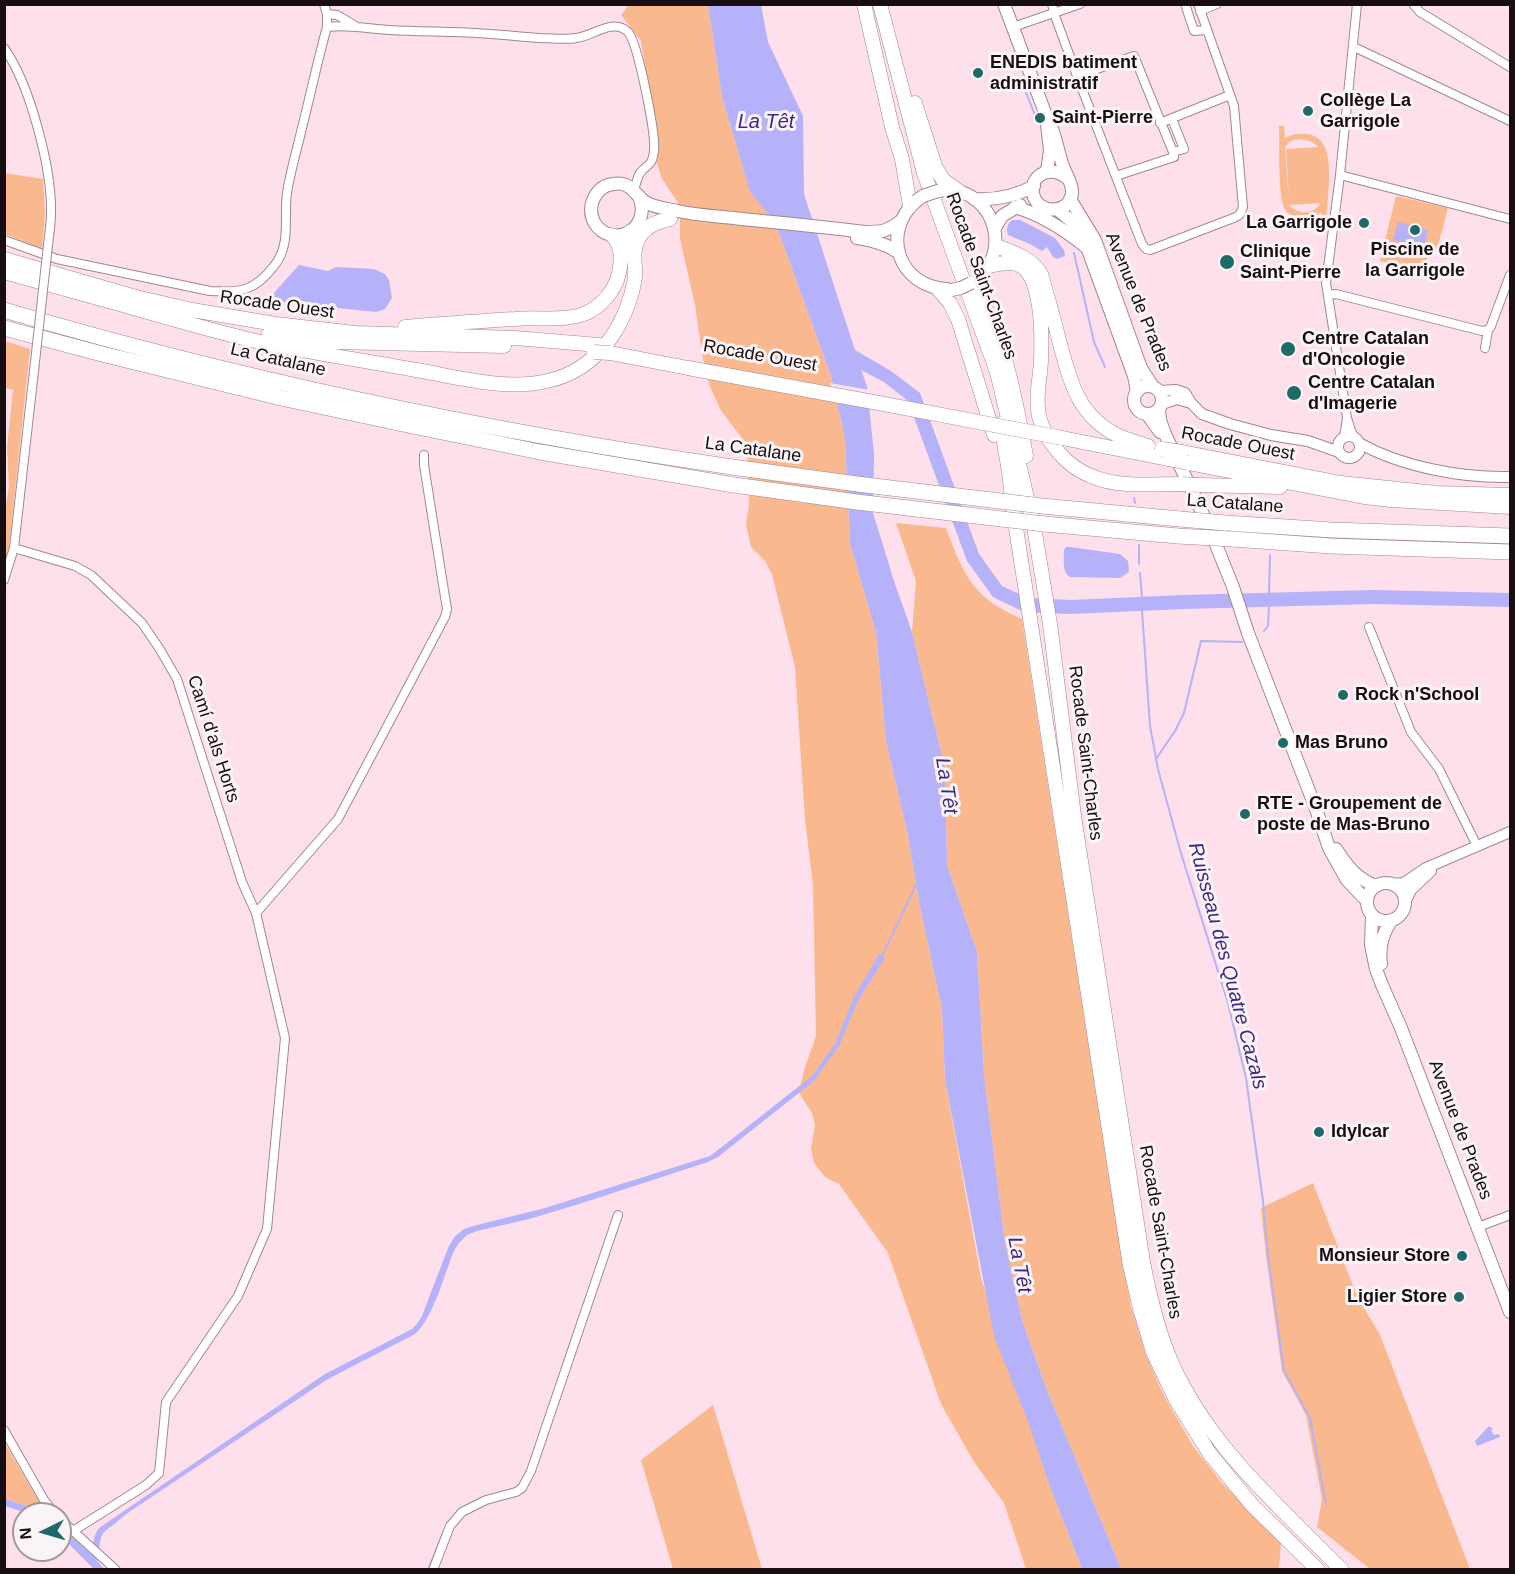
<!DOCTYPE html>
<meta charset="utf-8">
<style>
body{margin:0}
#map{position:relative;width:1515px;height:1574px;overflow:hidden;background:#fedfec;font-family:Helvetica,sans-serif}
canvas{display:block}
.frame{position:absolute;inset:0;border:6px solid #180e12;pointer-events:none}
.north{position:absolute;left:12px;top:1502px;width:60px;height:60px;box-sizing:border-box;background:#fbf4f7;border:2px solid #a0989b;border-radius:50%;rotate:265deg;font-size:16px;font-weight:700;line-height:24px;text-align:center;color:#180e12}
.north::after{content:'';display:block;margin:auto;width:21px;height:27px;background:#1e6a67;clip-path:polygon(50% 0,100% 100%,50% 72%,0 100%)}
</style>
<div id="map">
<canvas width="1515" height="1574"></canvas>
<div class="frame"></div>
<div class="north">N</div>
</div>
<script>
const ctx = document.querySelector('canvas').getContext('2d');
ctx.lineJoin = 'round';
function fillPath(path, color) { ctx.fillStyle = color; ctx.fill(path, 'evenodd'); }
function stroke(path, color, width, dash) { ctx.strokeStyle = color; ctx.lineWidth = width; ctx.lineCap = dash ? 'butt' : 'round'; ctx.setLineDash(dash || []); ctx.stroke(path); }
function label(font, color, halo, rows, align = 'center') {
  ctx.font = font + ' Helvetica,sans-serif'; ctx.lineWidth = 6; ctx.setLineDash([]); ctx.textBaseline = 'middle'; ctx.strokeStyle = halo; ctx.fillStyle = color; for (const [text, x, y, turn = 0] of rows) {
    ctx.save(); ctx.translate(x, y); ctx.rotate((+turn || 0) * Math.PI / 180); ctx.textAlign = isNaN(turn) ? turn : align; if (halo) ctx.strokeText(text, 0, 0); ctx.fillText(text, 0, 0); ctx.restore();
  }
}
const green = new Path2D(`
 M628,5H708L722,97L750,191L775,222L831,376L845,439L850,544L876,632L886,741L907,831L920,907L942,1009L945,1080L981,1278L1050,1487L1082,1569H1026L1004,1503L974,1462L941,1404L888,1253L839,1184L825,1177L814,1163L811,1149L815,1125L812,1113L799,1093L804,1070L816,1036L813,885L805,820L795,667L772,574L765,561L751,547L746,525L749,504L747,445L720,409L709,384L702,354L695,305L680,239V206L661,177L657,162L659,147L641,41L621,15L628,6Z
 M1279,126H1284L1285,138C1292,134 1299,133 1308,134C1340,140 1326,195 1327,218H1322L1321,212C1316,217 1310,218 1303,218C1297,217 1290,216 1286,211C1277,199 1280,143 1279,126ZM1300,139C1307,140 1313,141 1318,147L1286,149L1289,203L1285,148C1288,141 1292,140 1300,139ZM1320,203C1315,215 1298,215 1289,205Z
 M4,173L43,179L45,212L42,249L5,234Z
 M1396,196L1448,208L1436,253L1412,269L1380,261Z
 M5,341L30,349L9,547L5,563L4,517L9,486L7,447L13,390L5,388Z
 M896,523L946,528C964,576 973,598 1022,619L1111,1190L1131,1307L1146,1355L1164,1396L1193,1446L1222,1483L1281,1541L1279,1569H1121L1045,1385L1022,1320L1005,1243L984,1075L977,952L947,865L945,768L912,632L916,581Z
 M1313,1183L1357,1296L1380,1335L1470,1569H1370L1317,1527L1322,1499L1306,1415L1282,1371L1266,1255L1261,1208Z
 M713,1405L762,1569H673L641,1460Z
 M4,1442L40,1503L48,1514L37,1509L5,1499Z`);
const water = new Path2D(`
 M708,5H761L768,42L803,116L804,194L855,350L891,371L920,393L979,554L1002,586L1028,598L1071,600L1183,595L1372,590L1510,593V607L1372,604L1183,609L1071,614L1024,612L993,597L967,561L908,401L884,382L861,370L867,386L874,454L873,513L894,581L912,632L945,768L947,865L977,952L984,1075L1005,1243L1022,1320L1045,1385L1121,1569H1082L1050,1487L1027,1419L994,1336L945,1080L942,1009L920,907L907,831L886,741L876,632L850,544L845,439L831,376L775,222L750,192L722,97Z
 M1012,220H1020L1055,238L1064,250L1065,256L1057,259L1053,257L1047,247L1042,251L1030,244L1008,235C1006,229 1007,225 1012,220Z
 M1398,222L1428,230L1424,248L1393,240Z
 M299,265L328,271L336,267L374,269L385,274L389,280L392,298L385,309L376,312L271,301L270,297L272,295Z
 M1066,547H1070L1120,554L1128,561L1129,572L1120,578L1070,577C1062,572 1064,559 1064,550Z
 M879,954L885,958L859,999L839,1046L814,1081L718,1157L708,1162L579,1204L529,1219L477,1231L467,1235L458,1244L453,1253C444,1276 433,1318 415,1334L328,1379L129,1512L104,1532L101,1537L97,1561L104,1569H94L60,1535V1525L92,1555C93,1544 93,1536 99,1528L325,1374L412,1329L416,1325L422,1316L448,1248L455,1236L464,1229L477,1225L545,1208L710,1156L732,1139L812,1076L835,1044L854,997Z
 M1489,1426L1493,1429L1491,1430L1494,1435L1499,1434L1500,1437L1477,1446L1475,1441Z
 M5,1499L37,1509L47,1514H30L5,1506Z`);
const pier = new Path2D(`
 M830,383L870,390L872,408L834,401Z`);
const stream = new Path2D(`
 M1025,90L1035,115
 M1074,253L1094,342L1105,367
 M1134,498L1135,503
 M1139,545V564
 M1140,573L1142,598
 M1269,594L1270,555
 M1142,610L1150,726L1158,769L1180,850L1228,1003L1246,1078L1263,1201L1268,1257L1284,1371L1310,1418L1326,1504
 M1264,631L1268,626L1269,606
 M1156,759L1175,731L1184,713L1201,641L1242,642
 M882,956L917,883
 M465,1506L482,1498
 M428,1570L443,1533`);
const minor = new Path2D(`
 M1052,4L1054,13L1077,76L1142,244L1146,249L1150,250L1236,217L1240,214L1243,207L1234,106L1198,4
 M1185,4L1194,31L1206,30
 M1413,4L1420,12L1510,67
 M1200,11L1217,4
 M327,14L337,15L354,25
 M327,27C350,24 367,29 390,30C423,32 457,31 490,34C507,35 523,37 540,38C552,38 565,40 576,38C592,37 613,17 628,32C638,43 656,134 654,151C652,167 648,163 640,173C637,178 636,184 634,190
 M1013,27L1080,4
 M1354,47L1510,121
 M4,48C30,84 52,169 51,213C51,224 49,235 48,245
 M1077,76L1134,56L1173,152L1174,157L1116,176
 M1172,119L1184,149L1173,152
 M1160,123L1230,95
 M1340,175L1510,219
 M4,240L57,259L210,291C240,293 255,291 274,266C293,243 282,213 288,187C292,166 298,145 303,124C311,92 318,59 327,27V14L324,4
 M1328,295L1336,294L1482,331L1488,330L1491,326L1510,275
 M1485,348L1488,330
 M1347,418L1326,283L1340,175L1357,4
 M1344,437L1347,418L1351,431L1355,438
 M14,548L75,566L91,575L142,623L159,648L177,679L242,882L256,913L285,1038L267,1229L238,1296L166,1402L159,1473L146,1485L73,1531
 M4,580L14,548L34,371
 M1369,627L1411,732L1439,769L1477,846
 M256,913L338,819L445,617L447,609L445,597L424,465V455
 M1478,1227L1510,1215
 M4,1430L44,1500L55,1514
 M60,1519L116,1570
 M433,1570L450,1526L462,1512L486,1500L516,1492L522,1488L531,1471L618,1215`);
const tertiary = new Path2D(`
 M1159,391L1176,390L1185,393L1191,403L1202,414L1230,424L1271,435L1308,441L1339,452
 M1162,404L1177,399L1191,403
 M1338 447a11 11 0 1 1 22 0a11 11 0 1 1-22 0Z
 M1359,443C1402,467 1462,478 1510,477
 M1393,884L1404,883L1426,868L1510,832
 M1405,903L1411,890L1431,871`);
const secondary = new Path2D(`
 M1004,4L1047,118C1056,133 1057,150 1063,166C1066,175 1073,184 1072,193C1070,215 1036,215 1033,193C1030,172 1055,165 1068,179
 M1047,172L1050,150L1047,125
 M938,191C946,190 954,190 961,192C995,203 1006,246 984,272
 M639,196C653,231 610,250 594,222C586,206 596,186 613,184C633,181 634,196 647,203C656,208 669,209 678,211C699,216 721,216 742,219C783,223 824,227 865,232C883,232 885,232 901,221
 M975,199C995,200 1016,196 1034,186
 M1070,199L1095,240L1141,368L1153,387
 M916,201C880,233 899,287 947,289
 M1015,207C1042,215 1064,229 1086,247
 M1058,210C1071,221 1083,228 1087,247L1134,376L1137,392
 M995,228L1002,216L1020,205
 M857,238C872,240 887,244 899,253
 M1134 400a14 14 0 1 1 28 0a14 14 0 1 1-28 0Z
 M1159,409L1160,420L1165,434L1209,527L1233,587L1248,633L1316,809L1329,848L1347,880L1367,901
 M1147,414L1160,432
 M1336,849C1346,865 1357,879 1376,886
 M1367 902a19 19 0 1 1 38 0a19 19 0 1 1-38 0Z
 M1372,916L1371,945L1376,969L1382,985L1401,1028L1510,1312
 M1381,964C1379,947 1382,935 1391,921`);
const trunk = new Path2D(`
 M864,4L892,127L902,159L910,206
 M880,4L924,173L997,372L1034,527L1050,624L1074,816L1143,1262C1149,1293 1156,1324 1168,1354C1203,1441 1277,1504 1342,1570
 M915,103L935,166L943,180L960,192
 M996,246C1014,253 1030,257 1041,274C1047,295 1053,316 1058,336C1069,377 1076,415 1117,435C1126,440 1138,442 1148,446
 M629,255L630,232
 M4,259L136,297L192,310L275,324L355,333L515,338L599,345
 M989,266C998,264 1008,261 1017,264C1043,272 1042,338 1041,361C1040,379 1035,397 1039,416C1045,441 1067,467 1091,476C1119,488 1152,484 1182,484
 M4,272L112,302
 M981,276C978,301 996,331 1004,356C1014,389 1020,423 1026,456
 M938,289L950,303L958,319L994,435
 M106,300C154,314 202,328 251,340C305,352 361,360 416,370C457,377 507,391 547,381C572,376 591,363 607,343C621,326 632,299 635,277C636,268 633,258 635,249C638,230 653,222 670,219
 M405,327C441,324 478,321 515,319C536,317 564,321 584,314C601,307 615,291 619,273C622,258 622,246 612,235
 M269,334L337,342L504,346
 M610,353L688,368
 M1001,424L1009,472L1014,515L1130,1266L1141,1312L1153,1352L1175,1398L1186,1416L1210,1454L1252,1505L1318,1570
 M1062,438L1168,459
 M1182,452L1341,483L1436,493L1510,495
 M1188,463L1364,497L1391,500L1510,507
 M1198,485L1280,487`);
const motorway = new Path2D(`
 M4,310C242,380 487,431 732,467
 M4,328L106,355L281,398L403,424L540,452L734,485
 M1042,506L1180,519
 M1225,523L1332,530L1510,536
 M1044,524L1178,536
 M1232,539L1331,546L1510,552`);
const minorBridge = new Path2D(`
 M34,371L48,245`);
const secondaryBridge = new Path2D(`
 M916,201L923,196L938,191
 M951,290L961,288L971,283`);
const trunkBridge = new Path2D(`
 M594,352L610,353
 M688,368L884,404L1062,438
 M1162,449L1182,452
 M1168,459L1188,463
 M1182,484L1198,485`);
const motorwayBridge = new Path2D(`
 M732,467L857,484L1042,506
 M734,485L857,502L1044,524
 M1180,519L1225,523
 M1178,536L1232,539`);
const markers = [
 [978,73,6,"#1e6a67"],
 [1308,111,6,"#1e6a67"],
 [1040,118,6,"#1e6a67"],
 [1364,223,6,"#1e6a67"],
 [1415,230,6,"#1e6a67"],
 [1227,262,8,"#1e6a67"],
 [1288,349,8,"#1e6a67"],
 [1294,393,8,"#1e6a67"],
 [1343,695,6,"#1e6a67"],
 [1283,743,6,"#1e6a67"],
 [1245,814,6,"#1e6a67"],
 [1319,1132,6,"#1e6a67"],
 [1462,1256,6,"#1e6a67"],
 [1459,1297,6,"#1e6a67"]
];
const poiNames = [
 ["ENEDIS batiment",990,63],
 ["administratif",990,84],
 ["Collège La",1320,101],
 ["Garrigole",1320,122],
 ["Saint-Pierre",1052,118],
 ["La Garrigole",1352,223,"right"],
 ["Piscine de",1415,250,"center"],
 ["la Garrigole",1415,271,"center"],
 ["Clinique",1240,252],
 ["Saint-Pierre",1240,273],
 ["Centre Catalan",1302,339],
 ["d'Oncologie",1302,360],
 ["Centre Catalan",1308,383],
 ["d'Imagerie",1308,404],
 ["Rock n'School",1355,695],
 ["Mas Bruno",1295,743],
 ["RTE - Groupement de",1257,804],
 ["poste de Mas-Bruno",1257,825],
 ["Idylcar",1331,1132],
 ["Monsieur Store",1450,1256,"right"],
 ["Ligier Store",1447,1297,"right"]
];
const streetNames = [
 ["Rocade Saint-Charles",981,276,70],
 ["Avenue de Prades",1138,302,68],
 ["Rocade Ouest",277,305,8],
 ["Rocade Ouest",760,356,10],
 ["La Catalane",278,360,13],
 ["Rocade Ouest",1238,444,11],
 ["La Catalane",753,450,8],
 ["La Catalane",1235,504,4],
 ["Camí d'als Horts",213,739,72],
 ["Rocade Saint-Charles",1085,753,83],
 ["Avenue de Prades",1460,1130,69],
 ["Rocade Saint-Charles",1160,1232,80]
];
const waterNames = [
 ["La Têt",766,122],
 ["La Têt",946,786,81],
 ["Ruisseau des Quatre Cazals",1227,966,75],
 ["La Têt",1019,1265,79]
];
fillPath(green, '#f9b88d');
fillPath(water, '#b6b2f9');
fillPath(pier, '#fedfec');
stroke(stream, '#b6b2f9', 2);
stroke(minor, '#a38692', 10);
stroke(tertiary, '#a38692', 12);
stroke(secondary, '#a38692', 14);
stroke(trunk, '#a38692', 15);
stroke(motorway, '#a38692', 16);
stroke(minor, '#fff', 8);
stroke(tertiary, '#fff', 10);
stroke(secondary, '#fff', 12);
stroke(trunk, '#fff', 14);
stroke(motorway, '#fff', 15);
stroke(minorBridge, '#a38692', 10, []);
stroke(secondaryBridge, '#a38692', 14, []);
stroke(trunkBridge, '#a38692', 15, []);
stroke(motorwayBridge, '#a38692', 16, []);
stroke(minorBridge, '#fff', 8);
stroke(secondaryBridge, '#fff', 12);
stroke(trunkBridge, '#fff', 14);
stroke(motorwayBridge, '#fff', 15);
for (const [x, y, r, color] of markers) { const dot = new Path2D(); dot.arc(x, y, r, 0, 2 * Math.PI); ctx.fillStyle = color; ctx.fill(dot); stroke(dot, '#fbf4f7', 2); }
label('bold 18px', '#180e12', '#fbf4f7', poiNames, 'left');
label('18px', '#180e12', '#fbf4f7', streetNames);
label('italic 20px', '#3e278b', '#fbf4f7', waterNames);
</script>
